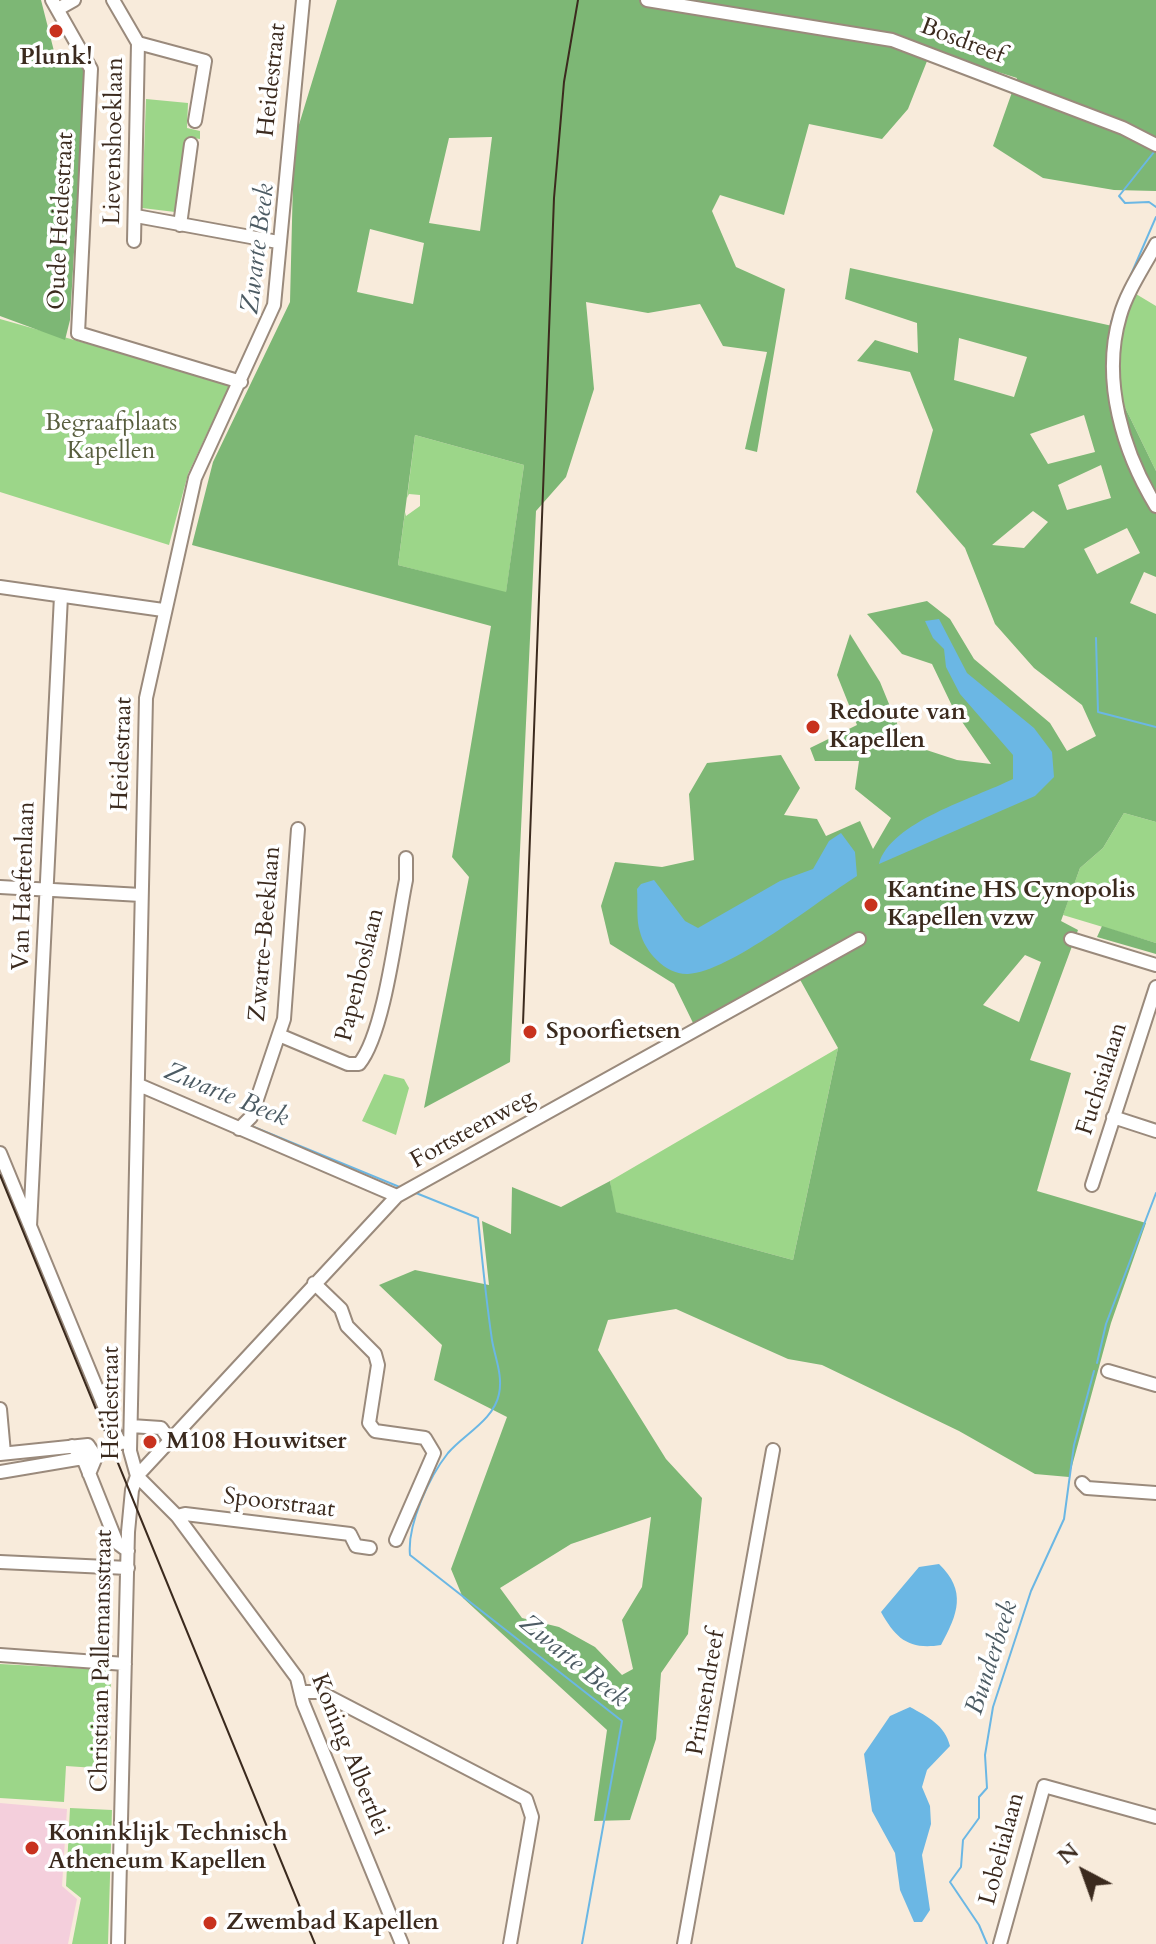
<!DOCTYPE html>
<style>
body{margin:0}
#map{position:relative;width:1156px;height:1944px;overflow:hidden;background:#f8ebdb;font-family:Cardo,serif}
canvas{display:block}
.north{position:absolute;left:1044px;top:1832px;width:80px;height:80px;-webkit-text-stroke:6px #fff;paint-order:stroke;rotate:319deg;font-size:22px;font-weight:700;line-height:32px;text-align:center;color:#3b2a1e}
.north::after{content:'';display:block;margin:auto;width:28px;height:36px;background:#3b2a1e;clip-path:polygon(50% 0,100% 100%,50% 72%,0 100%)}
</style>
<div id="map">
<canvas width="1156" height="1944"></canvas>
<div class="north">N</div>
</div>
<script>
const ctx = document.querySelector('canvas').getContext('2d');
ctx.lineJoin = 'round';
function fillPath(path, color) { ctx.fillStyle = color; ctx.fill(path, 'evenodd'); }
function stroke(path, color, width, dash) { ctx.strokeStyle = color; ctx.lineWidth = width; ctx.lineCap = dash ? 'butt' : 'round'; ctx.setLineDash(dash || []); ctx.stroke(path); }
function label(font, color, halo, rows, align = 'center') {
  ctx.font = font + ' Cardo,serif'; ctx.lineWidth = 7; ctx.setLineDash([]); ctx.textBaseline = 'middle'; ctx.strokeStyle = halo; ctx.fillStyle = color; for (const [text, x, y, turn = 0] of rows) {
    ctx.save(); ctx.translate(x, y); ctx.rotate((+turn || 0) * Math.PI / 180); ctx.textAlign = isNaN(turn) ? turn : align; if (halo) ctx.strokeText(text, 0, 0); ctx.fillText(text, 0, 0); ctx.restore();
  }
}
const built = new Path2D(`
 M0,1803L67,1809L62,1886L77,1899L68,1944H0Z`);
const green = new Path2D(`
 M146,99L188,103L187,128L200,131V139L187,137L175,212L142,208Z
 M1136,294L1156,306V471L1121,399L1115,326Z
 M0,319L230,384L188,474L169,545L0,492Z
 M415,435L524,465L506,593L398,565L405,512L406,516L420,506V495L409,494L407,498Z
 M1124,813L1156,822V943L1063,915L1080,868L1103,848Z
 M838,1048L793,1260L615,1212L610,1181Z
 M384,1074L404,1079L409,1088L396,1135L362,1121Z
 M0,1664L111,1670L110,1769L66,1766L64,1802L0,1798Z
 M70,1808L112,1810L108,1944H72L81,1898L66,1886Z`);
const forest = new Path2D(`
 M0,0H41L57,63L85,65L70,320L65,340L0,316Z
 M337,0H1156V191L1114,190L1043,178L993,146L1017,78L931,51L908,109L882,139L809,124L784,215L720,195L712,211L736,267L785,289L757,452L745,449L767,352L723,346L700,304L648,313L586,302L594,389L566,477L536,511L510,1062L424,1108L469,877L452,857L491,626L192,545L213,462L290,302L294,141ZM492,137L480,231L429,223L449,138ZM370,229L424,243L413,304L357,292ZM415,435L524,465L506,592L398,565Z
 M850,268L1117,327L1121,399L1156,471V577L1144,572L1130,603L1156,614V822L1124,813L1103,848L1080,868L1061,921L1078,930L1030,1060L1071,1073L1037,1191L1146,1223L1111,1323L1069,1477L1035,1474L959,1431L822,1365L788,1359L676,1309L608,1320L598,1350L666,1459L702,1498L688,1634L661,1673L656,1739L630,1820L594,1821L607,1730L463,1598L451,1569L507,1417L434,1380L442,1345L379,1285L415,1270L489,1285L482,1221L511,1234L512,1187L561,1207L610,1181L616,1212L793,1260L838,1048L793,967L694,1025L674,984L610,944L601,906L615,862L662,867L694,860L689,794L707,763L781,755L800,788L784,815L817,819L826,836L860,821L873,849L891,818L855,789L859,761H815L810,748L857,725L837,675L850,634L880,682L905,743L957,760L991,764L954,710L932,664L902,654L867,614L927,601L950,619L974,659L1050,723L1067,751L1096,736L1082,705L1034,668L995,624L965,548L916,492L933,430L910,372L857,361L875,340L918,353L917,323L845,299ZM959,338L1027,357L1014,397L954,380ZM1084,415L1095,452L1048,464L1030,434ZM1101,465L1111,498L1067,510L1058,485ZM1033,511L1048,522L1024,548L992,545ZM1127,528L1140,553L1097,574L1084,549ZM1025,955L1041,962L1019,1022L983,1005ZM651,1517L642,1587L622,1620L633,1669L622,1675L595,1647L559,1627L522,1618L500,1588L571,1544Z
 M1102,926L1156,943V954L1097,937Z`);
const water = new Path2D(`
 M939,619L967,673L1034,728L1052,752L1054,777L1035,796L879,864C890,822 975,798 1013,779V755L960,694L946,667L944,649L933,638L925,621Z
 M841,833L855,852L857,876C817,901 730,972 688,974C666,975 645,952 640,932C636,920 638,903 637,889L641,884L654,880L685,921L698,928L780,881L813,869L829,841Z
 M939,1564C967,1591 958,1614 941,1645C909,1650 896,1639 881,1612L919,1567Z
 M910,1707C928,1717 945,1725 950,1746L927,1770L922,1787L930,1806L931,1824L922,1855L930,1910L922,1922H914L900,1890L895,1853L872,1811L864,1754L890,1716Z`);
const stream = new Path2D(`
 M1154,152L1119,196L1125,203L1149,202L1156,207
 M1123,293L1156,217
 M1111,322L1115,314
 M1096,638L1098,712L1156,727
 M223,1115L239,1121
 M249,1125L402,1188
 M416,1193L478,1218C482,1259 486,1300 492,1340C495,1358 503,1375 499,1394C494,1420 463,1435 448,1453C429,1477 407,1525 410,1555L622,1721L582,1944
 M1097,1363L1106,1324L1156,1193
 M987,1944L979,1925L950,1882L961,1867L963,1840L979,1818V1797L987,1788L985,1755L993,1707L1031,1591L1064,1519L1074,1445L1094,1371`);
const minor = new Path2D(`
 M52,0L91,69L78,333L241,382
 M113,0L138,43L134,241
 M303,0L274,305L195,478L146,698L130,1451L137,1476L177,1516L297,1678L303,1703L402,1944
 M647,0L892,40L1123,128L1156,145
 M58,9L74,0
 M138,43L205,61L195,121
 M136,216L278,242
 M180,225L191,144
 M1156,244C1144,267 1127,291 1120,316C1101,380 1123,452 1156,506
 M0,587L163,610
 M0,887L141,895
 M1071,939L1156,965
 M279,1035L348,1064H359C385,1033 397,923 406,880V858
 M139,1085L397,1196
 M1113,1117L1156,1131
 M239,1129L251,1117L284,1019L298,829
 M0,1153L116,1435L120,1443L129,1442
 M1092,1185L1156,987
 M30,1226L61,596
 M314,1283L341,1309L347,1326L375,1354L378,1365L369,1423L375,1431L425,1438L434,1453L396,1540
 M1108,1371L1156,1385
 M0,1409L4,1453
 M131,1426L161,1428L169,1439
 M72,1446L83,1458L117,1543L128,1551
 M0,1454L88,1445L96,1457L89,1474
 M0,1472L83,1458
 M1082,1483L1087,1488L1156,1493
 M177,1516L185,1514L350,1534L356,1546L370,1548
 M0,1562L128,1568
 M0,1655L125,1664
 M301,1692H320L526,1799L532,1817L510,1944
 M118,1944L128,1532L132,1490L137,1476L397,1196L859,939
 M684,1944L773,1450
 M1000,1944L1044,1786L1156,1817`);
const rail = new Path2D(`
 M523,1023L554,198L564,82L578,0
 M0,1175L315,1944`);
const markers = [
 [56,31,8,"#c8321e"],
 [813,727,8,"#c8321e"],
 [871,905,8,"#c8321e"],
 [530,1032,8,"#c8321e"],
 [150,1442,8,"#c8321e"],
 [32,1848,8,"#c8321e"],
 [210,1923,8,"#c8321e"]
];
const streetNames = [
 ["Bosdreef",962,42,21],
 ["Heidestraat",273,80,-84],
 ["Lievenshoeklaan",115,141,-89],
 ["Oude Heidestraat",62,221,-87],
 ["Heidestraat",123,754,-88],
 ["Van Haeftenlaan",25,886,-88],
 ["Zwarte-Beeklaan",266,934,-85],
 ["Papenboslaan",361,975,-76],
 ["Fuchsialaan",1103,1079,-72],
 ["Fortsteenweg",473,1130,-29],
 ["Heidestraat",112,1403,-90],
 ["Spoorstraat",279,1504,7],
 ["Christiaan Pallemansstraat",103,1661,-89],
 ["Prinsendreef",707,1693,-80],
 ["Koning Albertlei",349,1755,68],
 ["Lobelialaan",1003,1849,-75]
];
const poiNames = [
 ["Plunk!",56,58,"center"],
 ["Redoute van",829,713],
 ["Kapellen",829,741],
 ["Kantine HS Cynopolis",887,891],
 ["Kapellen vzw",887,919],
 ["Spoorfietsen",546,1032],
 ["M108 Houwitser",166,1442],
 ["Koninklijk Technisch",48,1834],
 ["Atheneum Kapellen",48,1862],
 ["Zwembad Kapellen",226,1923]
];
const parkNames = [
 ["Begraafplaats",111,424],
 ["Kapellen",111,452]
];
const waterNames = [
 ["Zwarte Beek",259,249,-83],
 ["Zwarte Beek",226,1096,22],
 ["Bunderbeek",993,1658,-72],
 ["Zwarte Beek",573,1662,39]
];
fillPath(built, '#f4cfdc');
fillPath(green, '#9cd689');
fillPath(forest, '#7db775');
fillPath(water, '#6bb7e4');
stroke(stream, '#6bb7e4', 2);
stroke(minor, '#9a8a7c', 16);
stroke(minor, '#fff', 12);
stroke(rail, '#3b2a1e', 2);
for (const [x, y, r, color] of markers) { const dot = new Path2D(); dot.arc(x, y, r, 0, 2 * Math.PI); ctx.fillStyle = color; ctx.fill(dot); stroke(dot, '#fff', 3); }
label('24px', '#3b2a1e', '#fff', streetNames);
label('bold 24px', '#3b2a1e', '#fff', poiNames, 'left');
label('24px', '#585e3e', '#fff', parkNames);
label('italic 26px', '#4c5b63', '#fff', waterNames);
</script>
